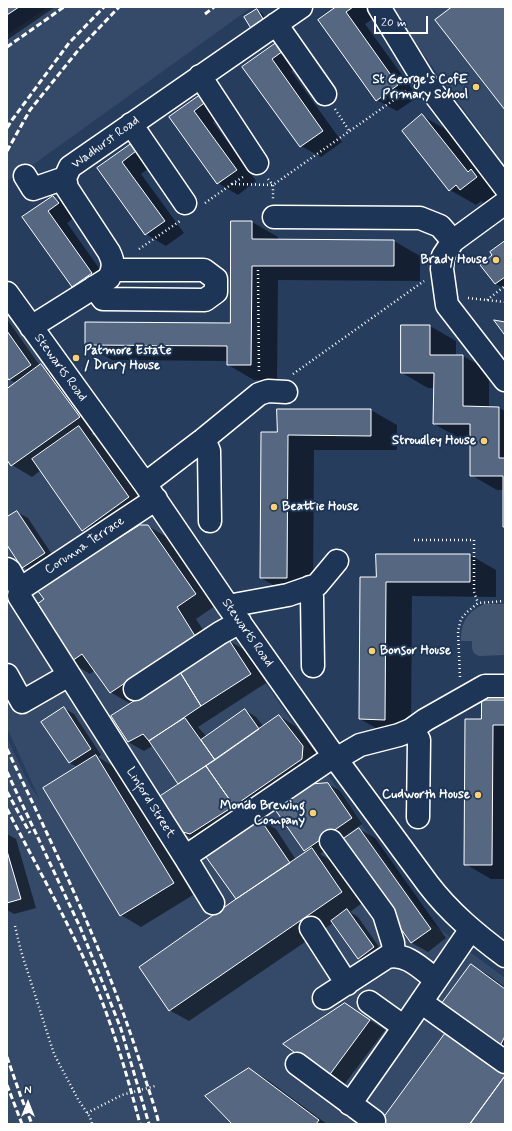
<!DOCTYPE html>
<style>
body{margin:0}
#map{position:relative;width:512px;height:1131px;overflow:hidden;background:#263d5e;font-family:Mynerve,sans-serif}
canvas{display:block}
.frame{position:absolute;inset:0;border:8px solid #fff;pointer-events:none}
.north{position:absolute;left:8px;top:1083px;width:40px;height:40px;-webkit-text-stroke:3px #1d3557;paint-order:stroke;rotate:0deg;font-size:11px;font-weight:700;line-height:16px;text-align:center;color:#fff}
.north::after{content:'';display:block;margin:auto;width:14px;height:18px;background:#fff;clip-path:polygon(50% 0,100% 100%,50% 72%,0 100%)}
.scale{position:absolute;left:374px;top:16px;width:54px;height:18px;box-sizing:border-box;border:2px solid #fff;border-top:0;padding-left:5px;font-size:12px;line-height:14px;white-space:nowrap;color:#fff;-webkit-text-stroke:3px #1d3557;paint-order:stroke}
</style>
<div id="map">
<canvas width="512" height="1131"></canvas>
<div class="frame"></div>
<div class="north">N</div>
<div class="scale">20 m</div>
</div>
<script>
const ctx = document.querySelector('canvas').getContext('2d');
ctx.lineJoin = 'round';
function fillPath(path, color) { ctx.fillStyle = color; ctx.fill(path, 'evenodd'); }
function stroke(path, color, width, dash) { ctx.strokeStyle = color; ctx.lineWidth = width; ctx.lineCap = dash ? 'butt' : 'round'; ctx.setLineDash(dash || []); ctx.stroke(path); }
function label(font, color, halo, rows, align = 'center') {
  ctx.font = font + ' Mynerve,sans-serif'; ctx.lineWidth = 4; ctx.setLineDash([]); ctx.textBaseline = 'middle'; ctx.strokeStyle = halo; ctx.fillStyle = color; for (const [text, x, y, turn = 0] of rows) {
    ctx.save(); ctx.translate(x, y); ctx.rotate((+turn || 0) * Math.PI / 180); ctx.textAlign = isNaN(turn) ? turn : align; if (halo) ctx.strokeText(text, 0, 0); ctx.fillText(text, 0, 0); ctx.restore();
  }
}
const built = new Path2D(`
 M48,7H252L30,167L7,181V35Z
 M389,7H505V166Z
 M7,317L40,358L85,418L426,919L505,978V1124H7V738L29,784L39,798L7,728Z`);
const green = new Path2D(`
 M484,604H505V655L479,656C471,653 472,648 472,641H461C461,621 467,613 484,604Z`);
const shadow = new Path2D(`
 M7,7H55L7,40Z
 M337,7H371L377,16L365,24L418,97L397,111L377,100Z
 M257,10L262,13L270,25L258,33Z
 M276,44L302,63L291,71L342,142L321,157L301,146L244,67Z
 M203,94L228,112L213,122L256,181L238,195L218,183L170,118Z
 M422,116L449,131L503,192L487,205L481,201L476,205L450,190Z
 M131,145L151,157L156,163L141,174L184,233L166,246L146,234L98,168Z
 M53,197L73,208L78,215L67,223L111,285L92,298L72,286L24,218Z
 M232,222H252L278,237V240L394,241L420,256V281L278,280L277,380H254L228,365V361L112,360L86,345L231,324Z
 M505,242V289L496,284L481,265L494,255Z
 M7,319L40,366L61,377L99,428L91,434L99,439L148,509L103,541L83,530L41,470L32,477L12,465L7,459V390L16,383L10,380L7,375Z
 M430,326L456,341V356H463L489,371V408H499L505,411V527L504,490H497L471,475V439H461L434,424L435,388H428L402,373Z
 M278,410H371L397,425V450H314L313,593H287L261,578L278,433Z
 M17,512L28,518L55,559L33,573L23,567L7,544V518Z
 M148,526L168,538L215,606L196,619L215,648L229,641L245,650L266,683L198,727L207,737L245,710L256,717L264,727L279,716L295,726L318,756L195,840L179,831L180,785L152,746L144,751L128,742L131,704L110,692L95,670L90,674L70,662Z
 M470,555L496,570V597L412,596L411,734H386L360,719L377,578Z
 M505,701V879H491L465,864L482,720Z
 M64,708L74,714L101,755L98,757L116,768L193,895L141,927L121,915L78,767L69,763Z
 M328,784L339,790L362,824L320,854L332,861L362,903L350,912L358,917L384,954L369,964L358,958L333,923L189,1021L169,1010L237,899L260,820L276,829L296,860L308,852L305,851L276,809Z
 M359,829L375,838L446,938L428,952L412,943L340,843Z
 M7,834L16,839L36,908L14,914L7,910Z
 M471,965L487,974L505,987V1050L499,1047Z
 M345,1004L385,1030L344,1085L329,1076Z
 M249,1069L269,1081L327,1124H234Z`);
const building = new Path2D(`
 M7,7H19L7,15Z
 M336,7H353L346,12L398,85L376,101L318,20Z
 M452,7H505V110L435,20Z
 M257,9L265,22L252,30L244,17Z
 M276,43L283,51L272,59L323,131L300,147L242,67Z
 M203,93L208,100L194,111L237,170L217,184L169,117Z
 M422,114L468,172L471,169L477,177L460,190L456,185L449,191L402,131Z
 M131,144L136,151L122,162L165,221L145,235L97,168Z
 M53,196L59,203L48,211L92,273L72,287L22,217Z
 M231,221H252V239L394,240V266H252L251,365H227V346L85,345V322L230,323Z
 M505,241V277L495,284L480,265L492,255L490,252Z
 M494,320L505,322V335Z
 M401,325H430V355H463V406L499,407V458H505V527H503V476H470V424H433L434,373H401Z
 M7,331L31,365L9,380L7,377Z
 M41,364L80,417L11,466L7,460V389Z
 M277,409H371V436L288,435L287,578H260L261,432H277Z
 M79,426L129,497L82,531L32,459Z
 M17,511L45,553L22,568L7,545V517Z
 M140,525H148L196,594L177,607L195,636L110,693L82,654L69,663L32,608L44,599L37,590Z
 M376,554H470V582H386L385,720L359,719L360,577H376Z
 M229,640L251,674L201,706L180,672Z
 M180,672L201,706L149,741L143,734L128,742L111,716Z
 M482,700H505V725H493L492,865H464L465,719H481Z
 M64,707L91,749L69,763L41,722Z
 M245,709L259,729L215,760L201,740Z
 M279,715L303,746L302,759L234,806L206,766Z
 M185,718L215,760L178,784L149,741Z
 M96,755L174,883L120,916L43,788Z
 M206,766L234,806L190,834L179,831L159,797Z
 M328,783L352,818L304,851L274,808L313,784Z
 M260,819L290,863L236,899L206,857Z
 M359,828L431,929L411,943L339,842Z
 M312,848L342,892L169,1011L139,967L236,899Z
 M7,851L21,899L7,903Z
 M347,909L374,947L358,959L331,921Z
 M471,964L505,989V1036L499,1048L440,1006Z
 M345,1003L370,1020L328,1077L283,1044Z
 M447,1031L505,1073V1076L470,1124H379Z
 M249,1068L319,1120L316,1124H232L205,1096Z
 M505,1076V1124H470Z`);
const path = new Path2D(`
 M335,109L350,132
 M268,179L273,185V199
 M232,184L243,177
 M205,203L232,184L273,185L408,90
 M139,249L180,221
 M258,270L259,374
 M468,298L505,302
 M487,300L505,286
 M293,374L424,281
 M414,540H474V592L478,603
 M460,677L458,631L461,619L467,612L478,603L505,601
 M15,926L21,951L54,1054L79,1101L90,1117L92,1124
 M87,1113L122,1095L155,1086`);
const minor = new Path2D(`
 M379,7L423,79L505,187
 M276,24L325,94
 M200,76L257,163
 M131,124L185,203
 M25,176L33,189L65,178
 M505,203L453,241L443,256L442,269L447,305L505,380
 M274,217L420,218L440,226L453,241
 M94,287L103,299L205,300L216,292V279L204,270H113
 M7,293L145,484L228,606L336,759L428,884C450,913 477,935 505,956
 M31,327L109,278C114,268 114,262 109,252L67,188L65,178L70,167L301,7
 M204,439L209,451L210,521
 M145,484L204,439L259,394L268,391L286,392
 M156,499L20,589L19,596L185,857L334,756
 M7,569L10,571L20,589
 M310,587L312,597L313,666
 M228,606L288,595L317,585L337,561
 M7,675L22,702L69,675
 M135,689L220,633L240,622
 M413,729L419,740L418,817
 M336,759L360,745L399,735L411,730L425,720L485,686H505
 M331,841L384,914L393,943L394,955
 M185,857L213,903
 M311,928L347,984
 M324,998L387,957C406,952 422,969 436,980
 M369,1002L404,1027
 M421,1002L505,1062
 M297,1064L374,1121
 M350,1104L404,1027L471,929`);
const rail = new Path2D(`
 M205,14L214,7
 M7,47L64,7
 M7,128L12,120L69,43L104,7
 M7,151L30,110L80,48L119,7
 M7,749C58,856 109,961 144,1075C149,1091 155,1107 159,1124
 M7,772L80,927L100,976L121,1029L149,1124
 M7,792L30,833
 M7,809C36,865 68,921 93,979C113,1026 127,1075 140,1124
 M7,1057L21,1097L32,1124
 M7,1085L22,1124`);
const markers = [
 [476,87,4,"#ffd166"],
 [496,260,4,"#ffd166"],
 [76,358,4,"#ffd166"],
 [484,441,4,"#ffd166"],
 [274,507,4,"#ffd166"],
 [372,651,4,"#ffd166"],
 [478,795,4,"#ffd166"],
 [313,813,4,"#ffd166"]
];
const poiNames = [
 ["St George's CofE",468,80],
 ["Primary School",468,95],
 ["Brady House",488,260],
 ["Patmore Estate",84,351,"left"],
 ["/ Drury House",84,366,"left"],
 ["Stroudley House",476,441],
 ["Beattie House",282,507,"left"],
 ["Bonsor House",380,651,"left"],
 ["Cudworth House",470,795],
 ["Mondo Brewing",305,806],
 ["Company",305,821]
];
const streetNames = [
 ["Wadhurst Road",106,143,-36],
 ["Stewarts Road",60,368,54],
 ["Corunna Terrace",85,546,-34],
 ["Stewarts Road",247,633,55],
 ["Linford Street",150,803,58]
];
fillPath(built, '#344a68');
fillPath(green, '#425672');
fillPath(shadow, '#0007');
fillPath(building, '#556781');
stroke(building, '#fff', 1);
stroke(minor, '#fff', 25);
stroke(path, '#fff', 2.5, [1, 3]);
stroke(minor, '#1d3557', 22);
stroke(rail, '#fff', 3, [6, 3]);
for (const [x, y, r, color] of markers) { const dot = new Path2D(); dot.arc(x, y, r, 0, 2 * Math.PI); ctx.fillStyle = color; ctx.fill(dot); stroke(dot, '#1d3557', 1.5); }
label('bold 13px', '#fff', '#1d3557', poiNames, 'right');
label('13px', '#fff', '#1d3557', streetNames);
</script>
